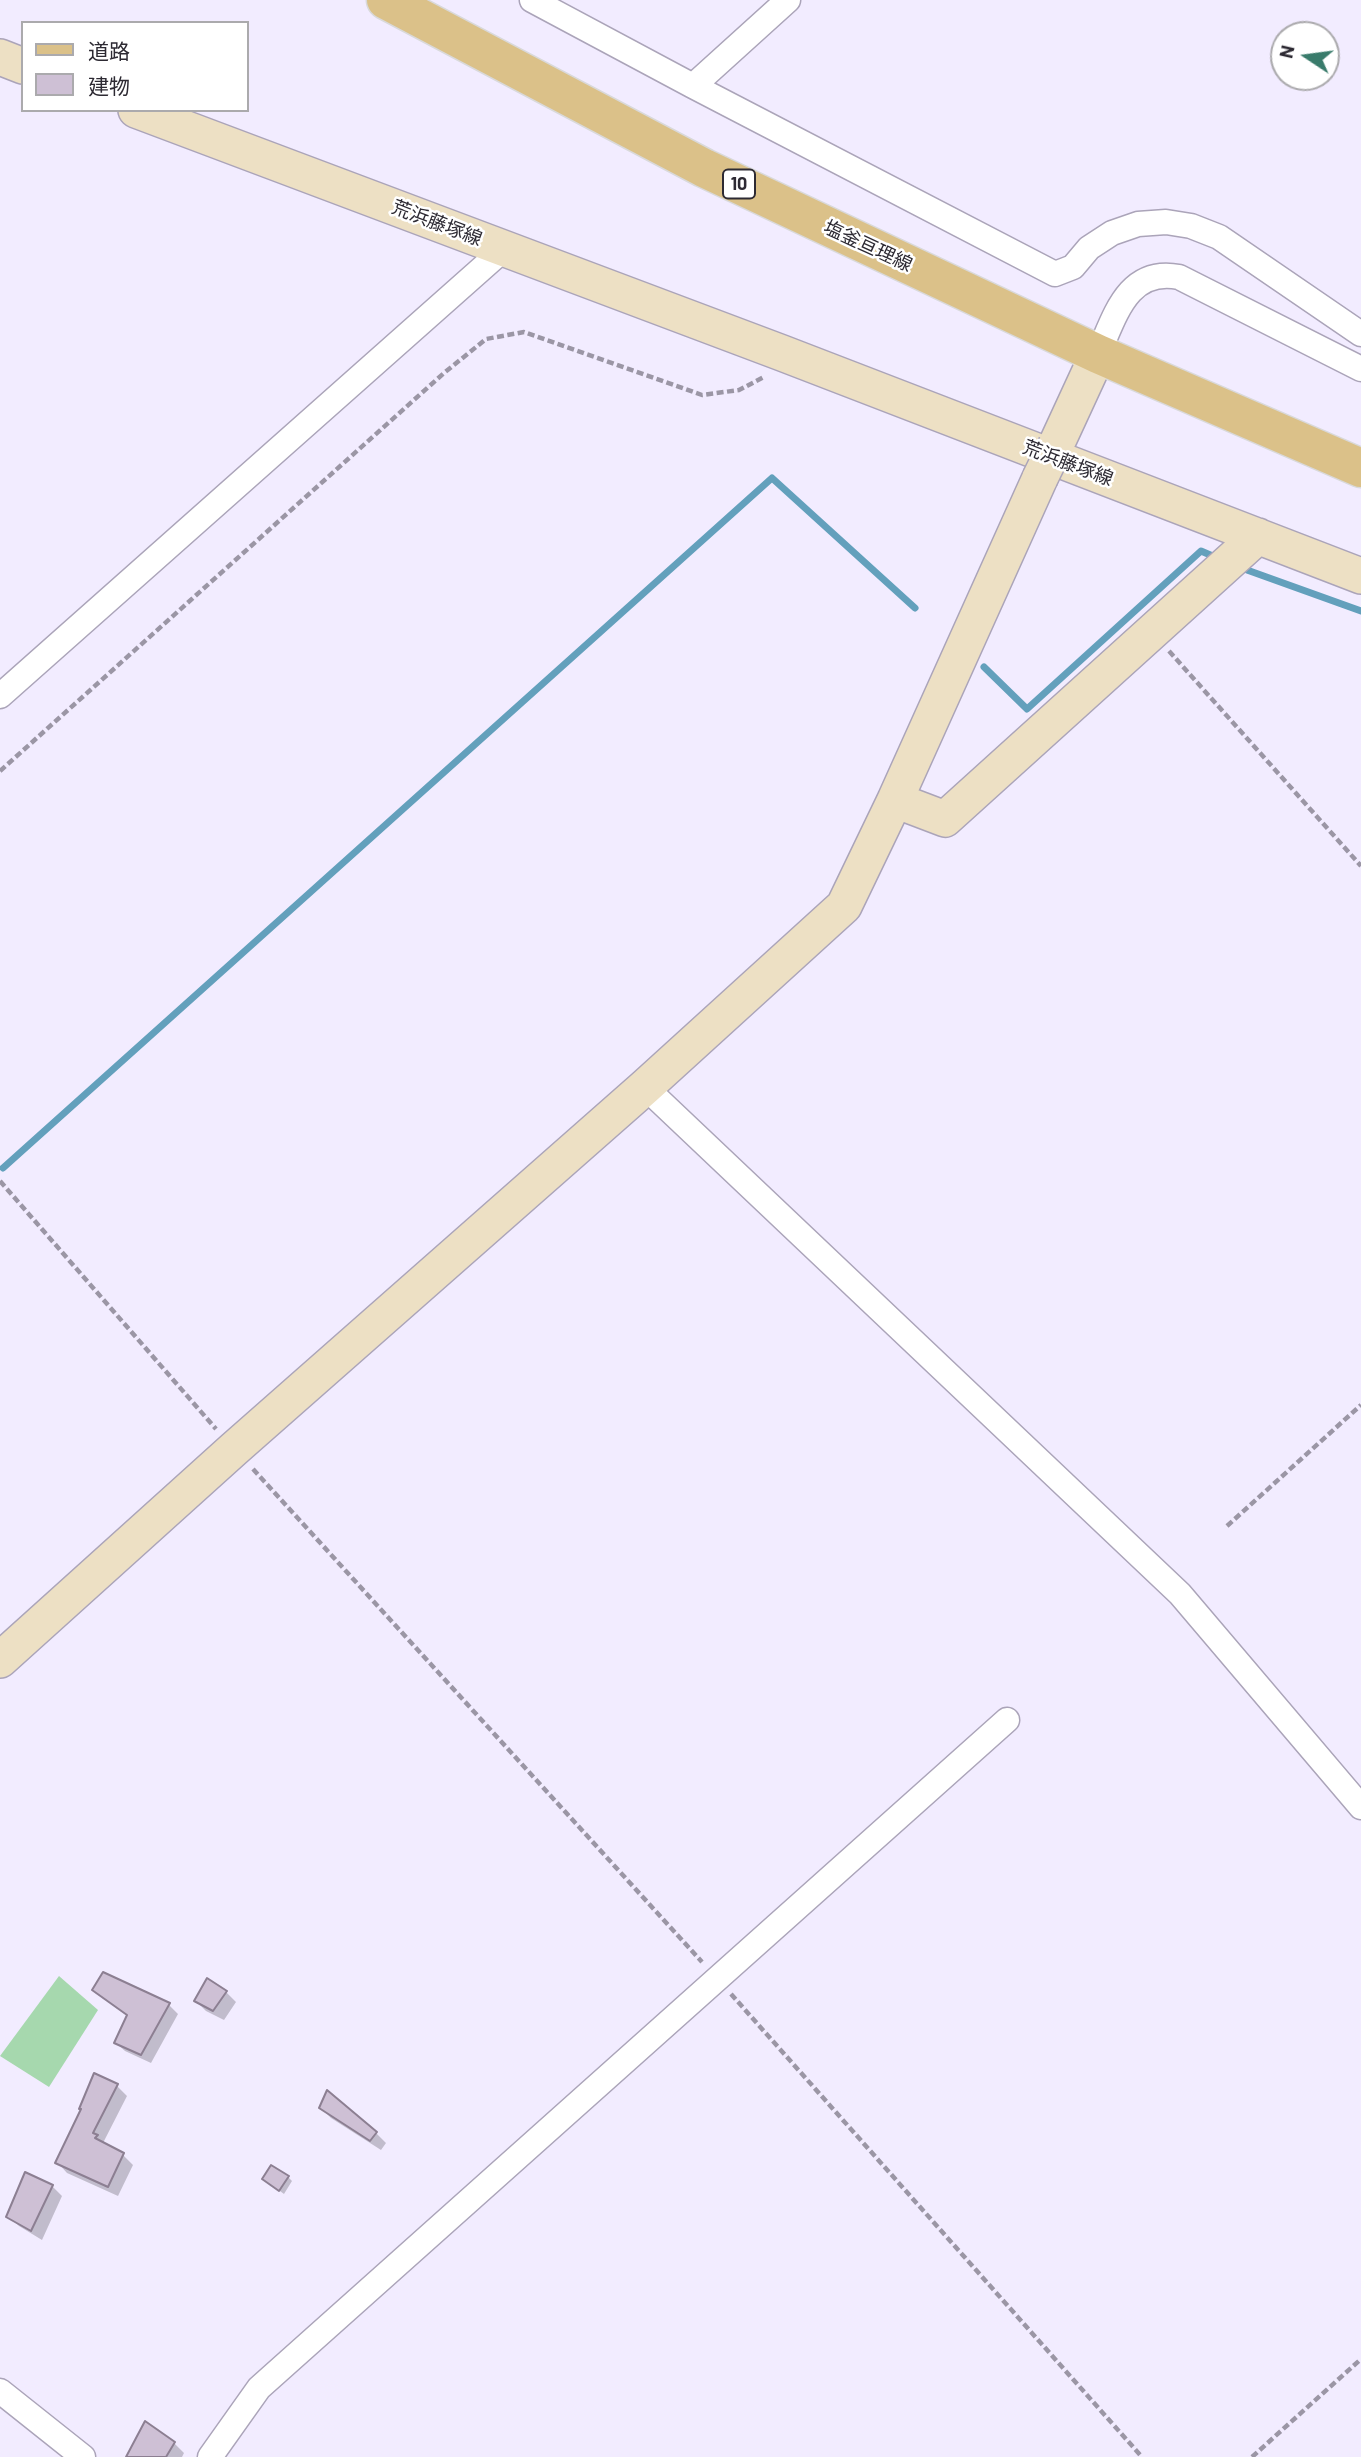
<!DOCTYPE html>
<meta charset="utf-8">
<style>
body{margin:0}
#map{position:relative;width:1361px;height:2457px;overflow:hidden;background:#f2ecff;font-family:Barlow,"Noto Sans JP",sans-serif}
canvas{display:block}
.legend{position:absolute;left:21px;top:21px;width:228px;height:91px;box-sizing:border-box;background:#fff;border:2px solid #abaaad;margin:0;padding:9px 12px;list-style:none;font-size:21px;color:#2d2a33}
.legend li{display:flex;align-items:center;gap:14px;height:35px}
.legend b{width:35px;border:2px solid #abaaad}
.north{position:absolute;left:1270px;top:21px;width:70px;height:70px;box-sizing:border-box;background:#fff;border:2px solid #abaaad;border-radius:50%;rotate:283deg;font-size:19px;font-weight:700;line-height:28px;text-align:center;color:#2d2a33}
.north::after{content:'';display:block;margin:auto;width:24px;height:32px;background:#397b6b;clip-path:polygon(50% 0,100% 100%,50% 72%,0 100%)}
</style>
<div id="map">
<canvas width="1361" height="2457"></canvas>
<ul class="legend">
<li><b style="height:9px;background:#dbc189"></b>道路</li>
<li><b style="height:19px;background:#cec0d5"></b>建物</li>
</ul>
<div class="north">N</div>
</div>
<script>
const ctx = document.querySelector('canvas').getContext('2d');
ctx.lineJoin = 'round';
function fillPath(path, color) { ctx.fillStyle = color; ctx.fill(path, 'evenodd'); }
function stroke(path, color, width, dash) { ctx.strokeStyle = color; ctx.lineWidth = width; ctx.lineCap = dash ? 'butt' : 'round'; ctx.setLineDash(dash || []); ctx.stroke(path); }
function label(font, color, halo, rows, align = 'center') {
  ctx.font = font + ' Barlow,"Noto Sans JP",sans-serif'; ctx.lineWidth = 5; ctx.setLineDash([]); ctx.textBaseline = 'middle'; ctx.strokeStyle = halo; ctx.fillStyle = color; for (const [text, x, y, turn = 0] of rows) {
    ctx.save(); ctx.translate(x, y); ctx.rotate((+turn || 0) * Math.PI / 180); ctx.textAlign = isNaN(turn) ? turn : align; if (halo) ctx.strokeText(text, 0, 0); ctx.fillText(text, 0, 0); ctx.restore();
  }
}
const green = new Path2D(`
 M59,1976L98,2010L49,2087L0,2056Z`);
const shadow = new Path2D(`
 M104,1974L169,2005L178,2014L151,2063L125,2051L116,2043L128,2016L94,1989Z
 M226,1992L236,2002L224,2020L206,2011L196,2001Z
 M94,2075L117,2086L127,2096L103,2143L123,2155L133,2165L118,2196L67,2173L57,2162L83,2110Z
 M321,2108L376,2133L386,2143L381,2150L331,2118Z
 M288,2177L292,2181L284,2194L269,2183Z
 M52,2186L62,2196L42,2240L19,2226L8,2216Z
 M174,2443L184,2453L182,2457H128Z`);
const stream = new Path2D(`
 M1247,570L1361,611
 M984,667L1027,709L1201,551L1215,557
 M3,1168L772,478L915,608`);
const building = new Path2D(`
 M103,1972L170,2003L141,2055L114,2043L127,2015L92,1990Z
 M207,1978L227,1991L213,2011L194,2001Z
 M94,2073L118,2084L93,2133L98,2135L95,2138L124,2153L108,2187L55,2163L81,2109H79Z
 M327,2090L377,2132L370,2141L319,2108Z
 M271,2165L289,2176L279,2191L262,2179Z
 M25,2172L53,2185L31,2231L6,2217Z
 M145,2421L175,2442L166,2457H126Z`);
const path = new Path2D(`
 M1169,651L1361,866
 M0,771L444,373L486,339L524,332L702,395L739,390L764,377
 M0,1181L216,1429
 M253,1469L702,1962
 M1227,1526L1361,1405
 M731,1994L1142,2457
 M1252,2457L1361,2359`);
const street = new Path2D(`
 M532,0L693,86L1055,274L1073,267L1089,248L1112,233L1138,224L1166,222L1191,226L1219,237L1361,334
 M693,86L788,0
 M1098,354C1115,317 1127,267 1179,277L1361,369
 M0,696L505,248
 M645,1087L1180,1594L1361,1807
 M0,2391L83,2457
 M210,2457L259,2388L1007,1720`);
const secondary = new Path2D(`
 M0,57L23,66
 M136,110L782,353L1361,576
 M1056,445L1098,354
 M895,800L945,819L1258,536
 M0,1660L234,1449L645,1087L844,906L895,800L1040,478`);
const primary = new Path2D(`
 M386,0L704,168L1098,354L1361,468`);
const secondaryBridge = new Path2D(`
 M1040,478L1056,445`);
const shields = [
 [739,184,32]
];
const shieldNames = [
 ["10",739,184]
];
const streetNames = [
 ["荒浜藤塚線",437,223,21],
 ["塩釜亘理線",868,246,25],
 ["荒浜藤塚線",1068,463,21]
];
fillPath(green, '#a6d8ae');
fillPath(shadow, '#0003');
stroke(stream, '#63a0bc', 7);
fillPath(building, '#cec0d5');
stroke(building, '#8c7f92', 2);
stroke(street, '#aba4b9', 27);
stroke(secondary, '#aba4b9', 38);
stroke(primary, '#d9d9da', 41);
stroke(path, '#9b96a5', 4.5, [7, 3.5]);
stroke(street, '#fff', 24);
stroke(secondary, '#ede0c4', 35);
stroke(primary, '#dbc189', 38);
stroke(secondaryBridge, '#aba4b9', 38, []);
stroke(secondaryBridge, '#ede0c4', 35);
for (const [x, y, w] of shields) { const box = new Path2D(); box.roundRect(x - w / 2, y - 14.5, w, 29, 5); ctx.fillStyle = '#fff'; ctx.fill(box); stroke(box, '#2d2a33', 2); }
label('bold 18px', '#2d2a33', null, shieldNames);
label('19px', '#2d2a33', '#fff', streetNames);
</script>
